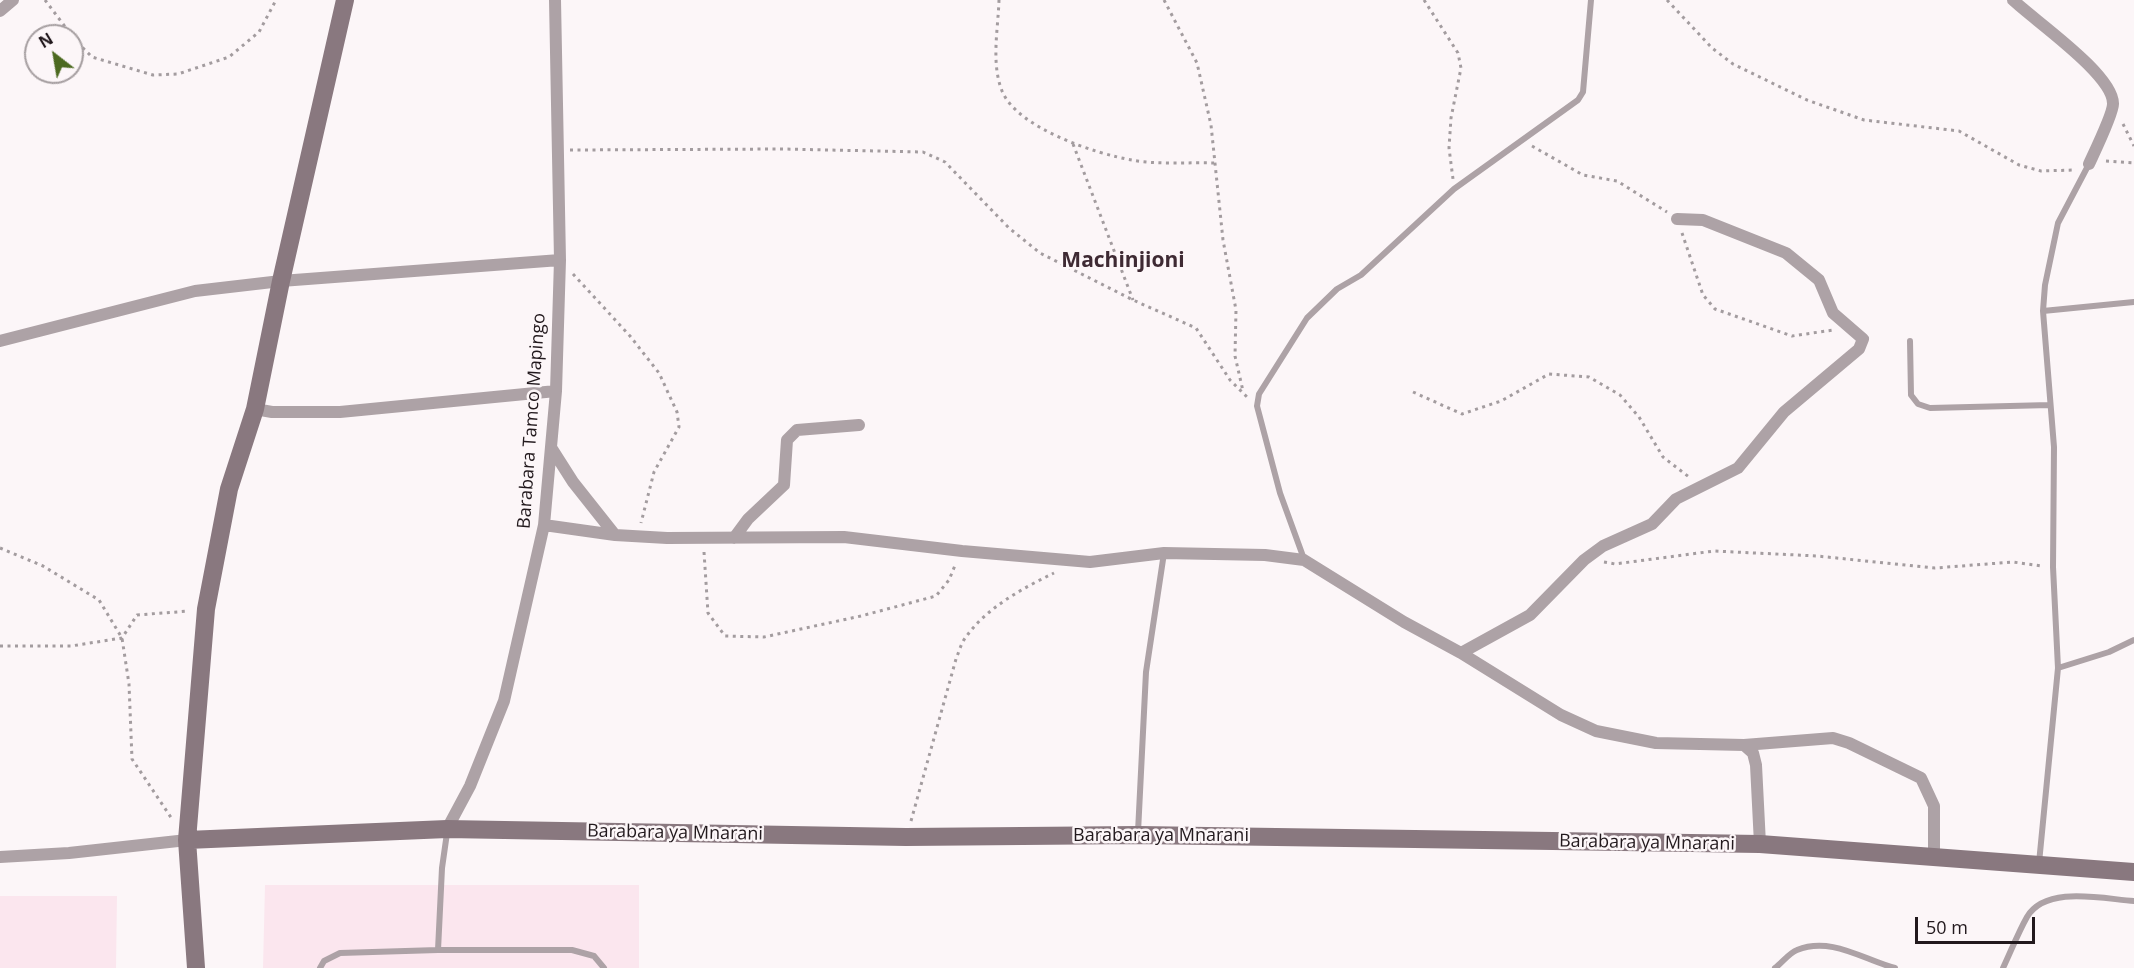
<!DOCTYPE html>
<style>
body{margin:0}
#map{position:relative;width:2134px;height:968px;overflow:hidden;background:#fcf6f8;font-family:"Open Sans",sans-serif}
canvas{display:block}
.north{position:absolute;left:24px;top:24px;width:60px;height:60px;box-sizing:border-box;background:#fcf6f8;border:2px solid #a59ea0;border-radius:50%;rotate:329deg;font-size:16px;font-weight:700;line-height:24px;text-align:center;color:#22191d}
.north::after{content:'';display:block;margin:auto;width:21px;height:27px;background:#4c6a20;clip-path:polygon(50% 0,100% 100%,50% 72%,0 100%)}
.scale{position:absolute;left:1915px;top:917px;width:120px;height:27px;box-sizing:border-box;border:3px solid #22191d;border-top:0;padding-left:8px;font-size:18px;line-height:21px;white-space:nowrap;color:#22191d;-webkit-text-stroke:4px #fcf6f8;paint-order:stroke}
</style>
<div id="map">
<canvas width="2134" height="968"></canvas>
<div class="north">N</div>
<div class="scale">50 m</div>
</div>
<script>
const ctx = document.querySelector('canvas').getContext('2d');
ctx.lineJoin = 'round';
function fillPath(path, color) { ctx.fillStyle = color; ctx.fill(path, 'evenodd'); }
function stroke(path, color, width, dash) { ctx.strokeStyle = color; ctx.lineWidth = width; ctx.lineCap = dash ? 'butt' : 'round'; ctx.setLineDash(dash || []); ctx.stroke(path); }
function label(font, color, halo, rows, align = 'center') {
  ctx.font = font + ' "Open Sans",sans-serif'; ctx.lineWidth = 5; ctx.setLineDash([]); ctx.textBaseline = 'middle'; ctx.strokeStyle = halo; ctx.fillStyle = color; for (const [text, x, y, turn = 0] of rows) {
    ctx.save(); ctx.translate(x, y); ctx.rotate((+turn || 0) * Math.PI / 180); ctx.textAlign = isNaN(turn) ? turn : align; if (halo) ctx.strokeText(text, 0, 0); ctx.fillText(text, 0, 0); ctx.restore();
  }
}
const built = new Path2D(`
 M265,885H639V968H263Z
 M0,896H117L116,968H0Z`);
const path = new Path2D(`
 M45,0L72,36
 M999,0C998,30 991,63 1002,91C1017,128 1096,154 1132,160C1156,165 1190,162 1215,163
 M1164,0L1197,63L1211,125L1223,240L1236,310L1235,356L1243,391
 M1424,0L1458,53L1461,68L1451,118L1449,148L1453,179
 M1667,0L1712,48L1733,64L1807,100L1864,120L1959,131L2019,165L2041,171L2074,170
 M72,37L92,57L153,75L178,74L229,57L259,32L276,0
 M2123,124L2134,146
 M1073,144L1133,300
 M1532,146L1583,175L1617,181L1667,212
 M570,150L782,149L923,152L945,162L1009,228L1040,253L1133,300L1196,328L1230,380L1249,399
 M2106,161L2134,163
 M1682,233L1703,295L1715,309L1792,336L1833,330
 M573,274L630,336L659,373L677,412L679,427L654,472L641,523
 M1413,392L1462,414L1501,401L1549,374L1589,377L1620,395L1639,417L1663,457L1689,477
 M0,548L43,566L99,600L122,638L129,684L132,759L172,819
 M704,552L708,613L725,636L764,637L861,616L936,596L949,580L956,563
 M1604,562L1615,564L1714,551L1817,556L1935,568L2013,562L2042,566
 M0,646H71L122,638L137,615L189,611
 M911,821L956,659C959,652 961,643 966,637C986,608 1023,588 1054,573`);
const lane = new Path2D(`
 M2043,311L2134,302
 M1910,341L1911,395L1918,404L1930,408L2050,405
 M1304,559L1280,493L1257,406L1259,394L1307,318L1337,289L1361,275L1454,189L1578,100L1583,92L1591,0
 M2058,668L2109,652L2134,640
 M1138,832L1146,672L1164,553
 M2039,863L2058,668L2053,567L2054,447L2043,311L2045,285L2058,223L2089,164
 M438,950L442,868L447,833
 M320,968L324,961L340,953L438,950H572L594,956L604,968
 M1775,968C1782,963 1789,953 1797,950C1831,936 1864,960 1895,968
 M2003,968C2011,951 2018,933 2027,917C2046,885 2103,899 2134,901`);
const street = new Path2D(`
 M2013,0C2035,21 2114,75 2113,104C2113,114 2094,153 2089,164
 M0,11L13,0
 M0,341L195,291L281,281L560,260
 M255,409L272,412H340L556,391
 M552,449L573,482L615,535
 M544,525L615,535L667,538L844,537L962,551L1090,562L1164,553L1265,555L1304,560L1404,622L1461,653L1561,715L1596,731L1656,743L1744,745L1753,753L1756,765L1760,844
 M734,538L748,519L784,485L787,440L797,430L859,425
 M1461,653L1530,615L1584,560L1603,546L1652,524L1676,499L1738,468L1784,412L1859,349L1863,339L1833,313L1819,280L1786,253L1703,220L1677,219
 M1744,745L1833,738L1849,743L1921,778L1934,806V858
 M447,829L470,786L504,701L544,525L556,391L560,260L555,0
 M0,857L69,853L187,840`);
const secondary = new Path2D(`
 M187,840L447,829L906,837L1138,835L1760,844L2134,872
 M196,968L187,840L206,609L229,489L255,409L281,281L345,0`);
const streetNames = [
 ["Barabara Tamco Mapingo",532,421,-86],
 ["Barabara ya Mnarani",675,833,1],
 ["Barabara ya Mnarani",1161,836],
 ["Barabara ya Mnarani",1647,843,1]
];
const quarterNames = [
 ["Machinjioni",1123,261]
];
fillPath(built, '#fbe6ee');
stroke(path, '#a39c9f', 3, [3, 4.5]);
stroke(lane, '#ada2a6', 6);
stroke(street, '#ada2a6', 12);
stroke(secondary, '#89787f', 18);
label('18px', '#22191d', '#fcf6f8', streetNames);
label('bold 21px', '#3e2a33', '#fcf6f8', quarterNames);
</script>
